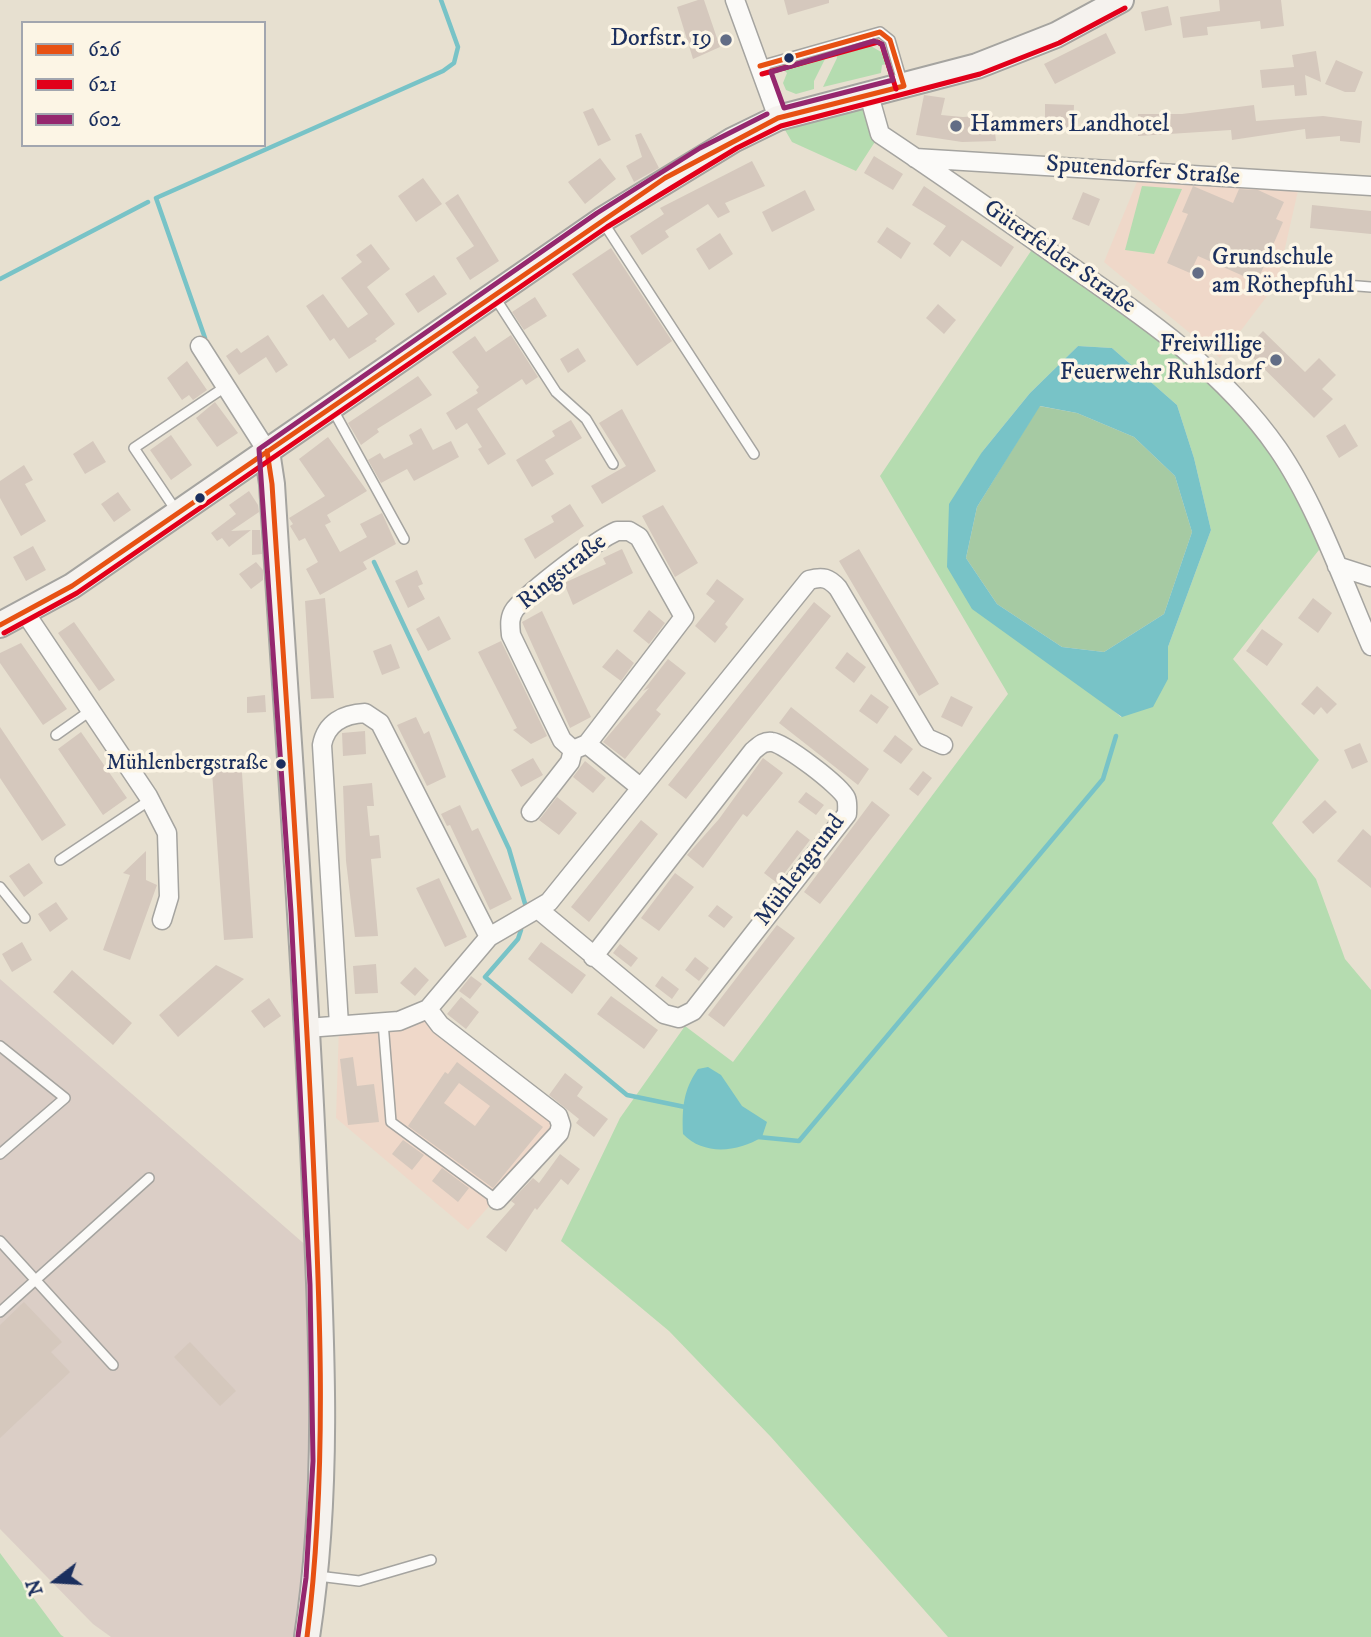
<!DOCTYPE html>
<meta charset="utf-8">
<style>
body{margin:0}
#map{position:relative;width:1371px;height:1637px;overflow:hidden;background:#e7e0d0;font-family:"IM FELL DW Pica",serif}
canvas{display:block}
.legend{position:absolute;left:21px;top:21px;width:245px;height:126px;box-sizing:border-box;background:#fcf5e5;border:2px solid #a2a6af;margin:0;padding:9px 12px;list-style:none;font-size:21px;color:#1b2f5e}
.legend li{display:flex;align-items:center;gap:14px;height:35px}
.legend b{width:35px;border:2px solid #a2a6af}
.north{position:absolute;left:21px;top:1546px;width:70px;height:70px;-webkit-text-stroke:5px #fcf5e5;paint-order:stroke;rotate:253deg;font-size:19px;font-weight:700;line-height:28px;text-align:center;color:#1b2f5e}
.north::after{content:'';display:block;margin:auto;width:24px;height:32px;background:#1b2f5e;clip-path:polygon(50% 0,100% 100%,50% 72%,0 100%)}
</style>
<div id="map">
<canvas width="1371" height="1637"></canvas>
<ul class="legend">
<li><b style="height:9px;background:#e75113"></b>626</li>
<li><b style="height:9px;background:#e2001a"></b>621</li>
<li><b style="height:9px;background:#95276e"></b>602</li>
</ul>
<div class="north">N</div>
</div>
<script>
const ctx = document.querySelector('canvas').getContext('2d');
ctx.lineJoin = 'round';
function fillPath(path, color) { ctx.fillStyle = color; ctx.fill(path, 'evenodd'); }
function stroke(path, color, width, dash) { ctx.strokeStyle = color; ctx.lineWidth = width; ctx.lineCap = dash ? 'butt' : 'round'; ctx.setLineDash(dash || []); ctx.stroke(path); }
function label(font, color, halo, rows, align = 'center') {
  ctx.font = font + ' "IM FELL DW Pica",serif'; ctx.lineWidth = 7; ctx.setLineDash([]); ctx.textBaseline = 'middle'; ctx.strokeStyle = halo; ctx.fillStyle = color; for (const [text, x, y, turn = 0] of rows) {
    ctx.save(); ctx.translate(x, y); ctx.rotate((+turn || 0) * Math.PI / 180); ctx.textAlign = isNaN(turn) ? turn : align; if (halo) ctx.strokeText(text, 0, 0); ctx.fillText(text, 0, 0); ctx.restore();
  }
}
const built = new Path2D(`
 M1143,167L1300,182L1277,283L1220,358L1104,262Z
 M428,1009L561,1125L468,1230L336,1118L339,1025Z`);
const industrial = new Path2D(`
 M0,979L309,1248L314,1365L307,1637H111L93,1624L0,1529Z`);
const green = new Path2D(`
 M869,45L883,53L886,64L882,65L881,73L823,87L837,58L836,54Z
 M826,57L814,81V89L796,94L786,90L783,83L787,73L784,70Z
 M869,95L880,134L856,171L792,142L778,118Z
 M1142,186L1182,189L1154,254L1125,250Z
 M1037,242L1233,392L1326,541L1233,659L1319,760L1272,823L1316,879L1345,959L1371,990V1637H948L771,1437L669,1331L561,1241L620,1118L685,1026L733,1062L1008,694L880,476ZM1078,346L1112,348L1177,405L1194,458L1211,530L1168,647L1121,717L948,567L982,452L1030,393Z
 M0,1553L61,1635L64,1637H0Z`);
const forest = new Path2D(`
 M1039,406L1077,413L1134,437L1175,476L1192,532L1164,614L1104,652L1062,647L997,604L966,558L977,507Z`);
const water = new Path2D(`
 M1078,346L1112,348L1177,405L1194,458L1211,530L1168,647V679L1153,707L1122,717L972,609L947,567L949,504L982,452L1030,393ZM1040,406L1077,413L1134,437L1175,476L1192,532L1164,614L1104,652L1062,647L997,604L966,558L977,507Z
 M708,1067L721,1075L742,1106L767,1122L762,1137C738,1152 704,1156 683,1134C682,1109 683,1090 698,1069Z`);
const stream = new Path2D(`
 M0,279L148,202
 M205,338L156,198L443,71L454,63L458,47L441,0
 M374,562L509,849L526,907
 M521,930L518,939L485,977L627,1095L685,1107
 M758,1137L799,1141L1103,779L1116,736`);
const building = new Path2D(`
 M698,0H704L720,47L693,59L677,7Z
 M784,0H829V3L788,15Z
 M1219,0H1281L1284,26L1261,29L1260,21L1207,27L1208,35L1183,38L1180,17L1220,11Z
 M1168,6L1172,25L1145,31L1141,12Z
 M1106,33L1116,53L1055,84L1044,64Z
 M1316,51L1321,82L1305,75L1307,95L1295,96L1294,85L1262,88L1260,70L1294,67L1292,55Z
 M1336,60L1363,72L1355,92H1345L1325,84Z
 M924,95L945,98L941,115L963,117L993,115L996,141L962,142L916,135Z
 M1045,104L1074,105L1073,130L1045,129Z
 M1254,105L1256,121L1323,116L1362,121L1360,143L1340,141V136L1306,139L1305,129L1232,140L1231,130L1138,136V114H1182Z
 M593,108L611,140L598,146L583,112Z
 M641,133L659,168L634,182L626,166L642,157L635,135Z
 M874,156L903,174L893,190L864,173Z
 M600,158L616,179L585,204L568,182Z
 M752,161L765,186L725,203L730,212L718,218L708,204L665,231L669,237L642,255L630,236L664,214L660,208Z
 M423,178L442,204L416,222L398,196Z
 M924,186L1014,247L1001,267L962,240L950,257L933,244L946,226L912,205Z
 M1193,186L1233,203L1239,189L1258,190L1284,202L1276,219L1283,222L1257,282L1198,256L1190,273L1167,263L1188,214L1182,212Z
 M805,190L815,210L772,232L762,212Z
 M1083,192L1100,199L1089,226L1072,219Z
 M458,194L499,261L470,280L456,258L474,246L445,203Z
 M1312,205L1371,211V234L1310,228Z
 M887,227L911,243L901,259L877,242Z
 M720,233L733,254L709,270L696,249Z
 M371,244L390,269L367,287L395,324L375,339L377,341L349,359L334,338L330,341L306,306L323,294L348,328L368,314L341,278L362,262L356,255Z
 M611,248L672,341L637,366L572,274Z
 M434,275L447,294L418,313L405,294Z
 M535,297L547,316L524,330L512,312Z
 M938,304L956,320L944,334L926,318Z
 M1263,331L1305,372L1319,358L1336,375L1322,389L1333,399L1314,418L1245,350Z
 M268,335L288,365L276,373L266,357L239,375L226,356L237,348L241,353Z
 M511,335L538,377L526,385L522,379L477,409L506,454L488,465L478,449L482,447L467,423L456,430L446,413L478,393L476,390L479,387L452,352L475,336L486,352Z
 M578,348L586,361L568,373L560,359Z
 M187,361L207,390L193,400L189,395L182,400L167,378Z
 M418,376L432,395L377,429L379,432L361,445L348,423Z
 M215,402L238,433L217,447L196,418Z
 M622,409L656,471L602,504L591,486L626,466L599,423Z
 M571,420L582,438L545,460L554,474L532,487L516,460L555,436L552,431Z
 M1345,424L1358,446L1339,458L1326,436Z
 M421,428L433,450L451,441L459,457L414,481L407,469L381,483L368,460L380,453L384,459L413,444L409,435Z
 M171,435L192,465L171,480L150,450Z
 M328,437L367,491L327,515L331,522L325,525L340,552L367,537L360,524L382,513L396,544L363,562L367,569L320,595L306,569L318,562L305,538L299,541L290,526L293,524L289,518L325,496L299,459Z
 M93,441L106,462L85,474L73,454Z
 M24,465L33,480L25,484L46,521L21,536L0,498V481Z
 M249,491L258,505L259,512L231,531L251,530L229,547L222,538L217,541L211,533L236,514L229,505Z
 M118,492L131,510L114,522L101,504Z
 M570,504L584,526L535,559L524,539L554,522L551,516Z
 M663,505L698,563L675,577L642,516Z
 M252,530H260L262,554L252,555Z
 M33,546L46,570L26,581L13,557Z
 M622,549L633,573L573,605L564,583L606,564L603,558Z
 M859,549L939,684L919,696L839,561Z
 M256,562L263,570V580L251,589L239,574Z
 M417,570L423,584L418,586L425,599L408,608L395,581Z
 M717,579L744,599L725,624L728,627L715,643L695,626L715,601L706,594Z
 M325,598L334,698L311,699L305,601Z
 M1313,598L1332,613L1318,633L1298,618Z
 M814,602L831,616L686,799L668,785Z
 M649,610L665,623L649,644L633,631Z
 M542,611L591,717L570,728L522,622Z
 M439,616L451,639L428,651L416,629Z
 M74,622L115,680L99,691L58,633Z
 M1262,629L1283,644L1267,666L1246,651Z
 M501,641L547,736L531,744L513,730L517,728L478,652Z
 M21,643L67,709L43,725L0,663V653Z
 M391,644L400,668L382,675L373,651Z
 M617,649L634,663L621,681L602,667Z
 M847,652L866,667L854,683L835,668Z
 M668,659L686,673L656,710L661,714L625,759L603,742L649,688L643,691Z
 M1317,686L1337,704L1327,714L1321,707L1314,715L1301,704Z
 M871,694L889,707L877,724L859,711Z
 M265,695L266,712L247,713V697Z
 M951,696L973,707L962,727L941,717Z
 M791,707L869,769L858,785L779,723Z
 M416,717L424,734L429,731L446,777L427,786L397,725Z
 M0,727L66,825L42,841L0,778Z
 M365,731L366,754L343,756L342,733Z
 M81,732L127,798L103,815L58,749Z
 M895,735L913,749L901,764L883,751Z
 M1360,743L1368,762L1352,769L1344,750Z
 M241,758L253,938L224,940L212,772Z
 M533,758L543,775L521,787L511,770Z
 M763,758L783,773L747,817L743,814L703,868L687,855L719,819Z
 M585,761L606,778L593,793L573,777Z
 M923,771L932,778L918,796L909,789Z
 M372,783L374,806H367L370,836L379,835L381,858L371,859L378,936L355,937L346,861L343,786Z
 M806,792L824,805L816,815L798,802Z
 M557,797L577,813L559,835L539,820Z
 M1325,800L1337,812L1313,834L1302,822Z
 M872,801L890,815L820,904L804,892Z
 M460,805L472,831L478,828L512,899L490,910L450,825L447,826L441,814Z
 M641,820L658,834L589,922L571,907Z
 M1363,829L1371,836V888L1337,861Z
 M797,830L810,840L777,883L764,873Z
 M146,851V880L157,885L130,960L103,950L130,875L123,873Z
 M29,863L43,883L24,897L9,876Z
 M675,873L694,887L659,931L641,918Z
 M439,878L467,937L445,947L416,888Z
 M56,902L68,919L50,932L38,914Z
 M717,905L733,917L724,928L708,916Z
 M777,925L795,938L724,1027L708,1015Z
 M22,942L32,960L12,972L2,954Z
 M541,942L586,975L572,994L528,959Z
 M620,944L638,958L631,967L613,953Z
 M695,957L709,968L699,981L685,970Z
 M376,964L378,993L355,994L353,966Z
 M216,965L244,979L178,1037L159,1015Z
 M415,967L429,980L415,996L400,983Z
 M72,970L132,1023L113,1045L53,992Z
 M471,976L482,984L470,999L459,991Z
 M662,976L679,989L672,999L655,986Z
 M611,996L658,1030L644,1049L597,1014Z
 M461,997L479,1012L466,1029L447,1014Z
 M269,998L281,1016L264,1028L251,1011Z
 M353,1057L357,1086L374,1084L379,1122L348,1125L340,1059Z
 M457,1062L543,1127L493,1188L408,1126L445,1072L448,1074ZM459,1083L490,1106L475,1126L444,1103Z
 M565,1073L583,1087L577,1096L608,1119L594,1137L576,1123L579,1119L549,1095Z
 M403,1140L424,1155L412,1170L392,1154Z
 M560,1154L580,1169L568,1185L561,1179L537,1210L535,1208L506,1252L486,1237L515,1204L511,1201L533,1178L539,1183Z
 M442,1168L469,1188L458,1202L432,1181Z
 M24,1302L62,1342L51,1352L70,1372L0,1438V1325Z
 M190,1342L236,1391L220,1406L174,1357Z`);
const lane = new Path2D(`
 M760,66L880,32L890,40L903,85
 M603,222L754,454
 M1345,285L1371,287
 M494,296L556,392L586,419L613,464
 M332,408L404,539
 M177,512L134,448L225,387
 M56,735L90,711
 M60,860L150,800
 M0,887L25,918
 M383,1022L391,1122L497,1200
 M0,1046L65,1098L0,1154
 M0,1241L113,1365
 M0,1312L149,1178
 M318,1576L359,1581L431,1560`);
const street = new Path2D(`
 M735,0L778,118
 M869,95L880,134C940,174 1000,216 1059,258C1140,314 1221,367 1278,449C1316,504 1344,584 1371,646
 M915,158L1371,186
 M200,346L267,451
 M617,531H629L639,537L684,617L587,744L573,750L562,740L511,635C510,625 509,617 515,609C530,591 596,540 617,531Z
 M1337,566L1371,577
 M26,614L148,796L167,833L169,897L162,920
 M587,744L641,788
 M531,812L570,762L573,750
 M539,910L664,1014L679,1018L693,1011L847,814C847,809 848,803 846,798C841,786 784,743 772,742C763,741 759,746 753,751L593,957
 M428,1009L440,1025L558,1116L561,1125L559,1133L497,1200
 M339,1025L322,745C326,723 343,714 365,713L380,723L489,937
 M307,1028L399,1021L428,1009L489,937L549,902L809,580C823,576 829,578 838,588L927,738L943,745`);
const secondary = new Path2D(`
 M267,451L272,484C286,712 304,939 314,1168C321,1324 331,1481 307,1637
 M0,625L72,586L602,220L733,140L778,118L977,66L1056,35L1121,0`);
const bus1 = new Path2D(`
 M760,66L880,32L890,40L904,86
 M267,451L272,484C286,700 302,916 312,1133C320,1302 328,1469 307,1637
 M0,625L72,586L665,178L778,118L904,86`);
const bus2 = new Path2D(`
 M762,74L878,42L882,45L896,89
 M4,633L77,593L607,227L737,148L781,126L980,74L1059,43L1125,8`);
const bus3 = new Path2D(`
 M874,41L882,44L893,80L784,108L771,72Z
 M298,1636L306,1578L313,1461L310,1285L291,912L259,449L597,213L700,148L767,114`);
const markers = [
 [726,40,7,"#626d86"],
 [789,58,6,"#1b2f5e"],
 [956,126,7,"#626d86"],
 [1198,273,7,"#626d86"],
 [1276,360,7,"#626d86"],
 [200,498,6,"#1b2f5e"],
 [281,764,6,"#1b2f5e"]
];
const busNames = [
 ["Mühlenbergstraße",268,764]
];
const poiNames = [
 ["Dorfstr. 19",712,40],
 ["Hammers Landhotel",970,126,"left"],
 ["Grundschule",1212,259,"left"],
 ["am Röthepfuhl",1212,287,"left"],
 ["Freiwillige",1262,346],
 ["Feuerwehr Ruhlsdorf",1262,374]
];
const streetNames = [
 ["Sputendorfer Straße",1143,172,4],
 ["Güterfelder Straße",1059,258,35],
 ["Ringstraße",563,573,-39],
 ["Mühlengrund",801,871,-53]
];
fillPath(built, '#efd8c9');
fillPath(industrial, '#dbcec6');
fillPath(green, '#b5dcb0');
fillPath(forest, '#a6caa3');
fillPath(water, '#78c3c7');
stroke(stream, '#78c3c7', 4.5);
fillPath(building, '#d5c8bd');
stroke(lane, '#a5a4a0', 12);
stroke(street, '#a5a4a0', 21);
stroke(secondary, '#a5a4a0', 28);
stroke(lane, '#fbfaf8', 9);
stroke(street, '#fbfaf8', 18);
stroke(secondary, '#f5f2ee', 24);
stroke(bus1, '#e75113', 5);
stroke(bus2, '#e2001a', 5);
stroke(bus3, '#95276e', 5);
for (const [x, y, r, color] of markers) { const dot = new Path2D(); dot.arc(x, y, r, 0, 2 * Math.PI); ctx.fillStyle = color; ctx.fill(dot); stroke(dot, '#fcf5e5', 2.5); }
label('22px', '#1b2f5e', '#fcf5e5', busNames, 'right');
label('24px', '#1b2f5e', '#fcf5e5', poiNames, 'right');
label('24px', '#1b2f5e', '#fcf5e5', streetNames);
</script>
